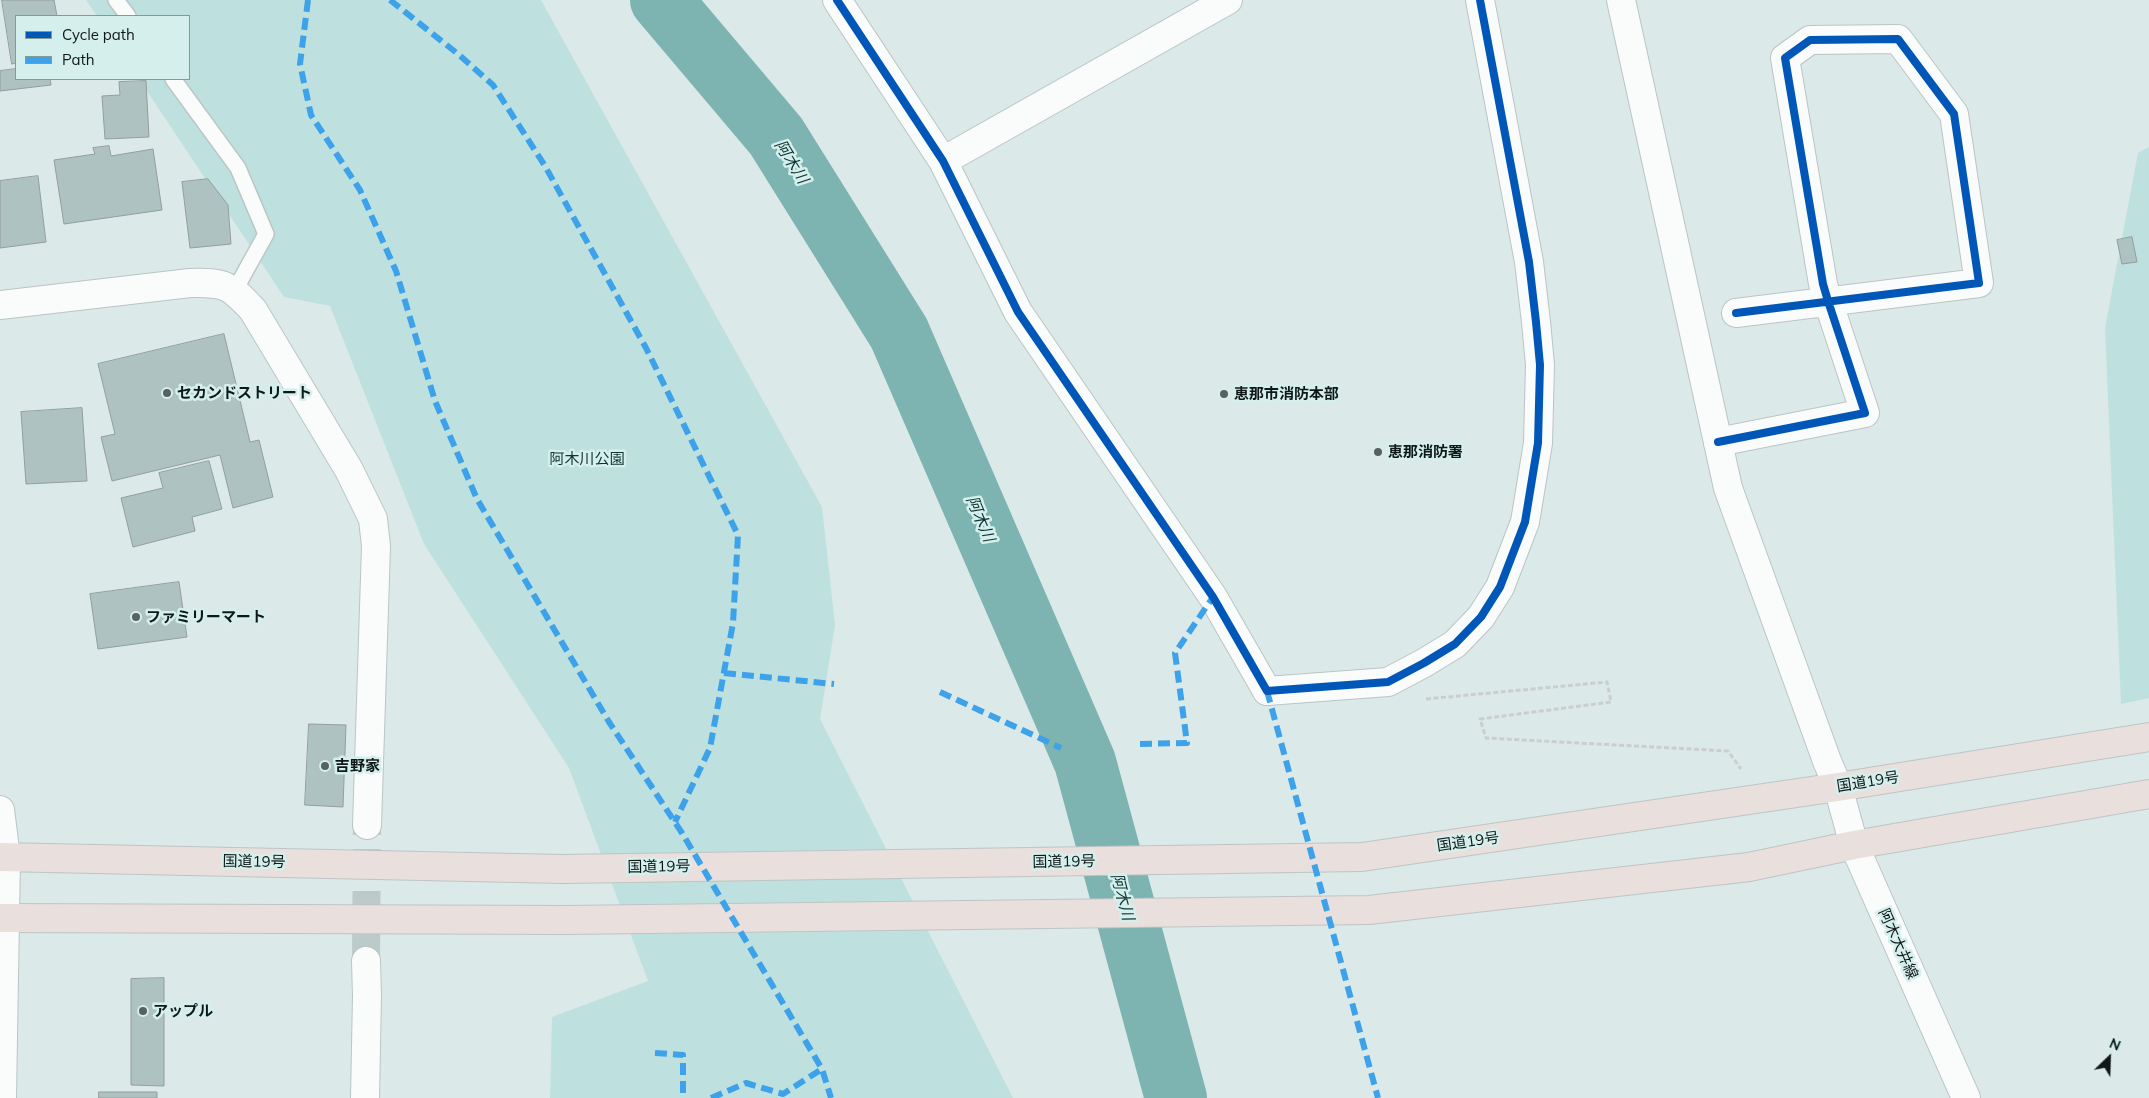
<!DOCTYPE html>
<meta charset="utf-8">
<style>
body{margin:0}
#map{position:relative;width:2149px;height:1098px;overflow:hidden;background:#dbe9e8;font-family:Mulish,sans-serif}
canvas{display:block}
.legend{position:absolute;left:15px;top:15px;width:175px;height:65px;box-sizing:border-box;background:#d5efed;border:1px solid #869997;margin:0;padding:6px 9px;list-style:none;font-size:15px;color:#0f1817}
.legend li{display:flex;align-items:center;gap:10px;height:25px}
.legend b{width:25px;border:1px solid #869997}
.north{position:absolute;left:2084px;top:1033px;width:50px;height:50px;-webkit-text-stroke:4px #d5efed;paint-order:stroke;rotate:24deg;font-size:14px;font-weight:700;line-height:20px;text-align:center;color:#0f1817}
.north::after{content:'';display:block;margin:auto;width:18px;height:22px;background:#0f1817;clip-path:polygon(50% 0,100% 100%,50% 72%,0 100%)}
</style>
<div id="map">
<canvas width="2149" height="1098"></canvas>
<ul class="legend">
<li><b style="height:6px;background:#0057b8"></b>Cycle path</li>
<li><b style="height:6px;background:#3da2ea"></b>Path</li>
</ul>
<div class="north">N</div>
</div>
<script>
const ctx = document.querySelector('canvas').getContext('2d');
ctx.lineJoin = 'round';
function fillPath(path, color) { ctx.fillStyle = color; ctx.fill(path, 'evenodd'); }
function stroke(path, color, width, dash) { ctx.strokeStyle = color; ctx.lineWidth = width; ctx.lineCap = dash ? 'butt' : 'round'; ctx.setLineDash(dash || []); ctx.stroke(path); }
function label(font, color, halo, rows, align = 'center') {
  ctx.font = font + ' Mulish,"Noto Sans JP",sans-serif'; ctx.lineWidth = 5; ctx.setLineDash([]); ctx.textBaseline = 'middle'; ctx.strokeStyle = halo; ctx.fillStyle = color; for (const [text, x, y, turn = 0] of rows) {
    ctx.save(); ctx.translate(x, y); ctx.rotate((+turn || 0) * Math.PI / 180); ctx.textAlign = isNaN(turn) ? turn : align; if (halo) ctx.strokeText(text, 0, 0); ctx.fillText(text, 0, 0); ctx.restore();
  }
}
const green = new Path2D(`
 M86,0H541L822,507L835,625L820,719L1013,1098H550L552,1017L648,981L569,768L424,544L330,306L284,297L139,79H189V16H97Z
 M2149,147V698L2121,704L2105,328L2138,153Z`);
const river = new Path2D(`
 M661,0L776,136L899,333L1085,762L1176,1098`);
const building = new Path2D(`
 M2,0H54L57,16H16V63L12,64Z
 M16,69V79H50L51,85L0,91V71Z
 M146,81L149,137L105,139L102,96L120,95L119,82Z
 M109,146L111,156L153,149L162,210L64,224L54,160L95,154L93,148Z
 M38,176L46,242L0,248V181Z
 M208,179L228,205L231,244L190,248L182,182Z
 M2132,237L2137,262L2122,264L2117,240Z
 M224,334L250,442L259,440L273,497L233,508L220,455L112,481L101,437L115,434L98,364Z
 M82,408L87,481L26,484L21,412Z
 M209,461L222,509L192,517L195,531L133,547L121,498L163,488L159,473Z
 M179,582L187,637L98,649L90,594Z
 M309,724L346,725L343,807L305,805Z
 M164,978V1086L131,1085V979Z
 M99,1092H157V1098H99Z`);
const streetTunnel = new Path2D(`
 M366,961L367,825`);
const path = new Path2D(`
 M1426,699L1607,682L1611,702L1480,719L1486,738L1728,751L1741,769`);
const lane = new Path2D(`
 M116,0L128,16
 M173,79L238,168L266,234L235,290`);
const street = new Path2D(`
 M837,0L943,161L1018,312L1213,597L1267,691
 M943,161L1228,0
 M0,305L190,283C225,282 230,285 253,310L349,470L373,519L376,546L367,825
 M1718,442L1865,413L1828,301L1823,284L1785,58L1810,40L1898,39L1954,114L1979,283L1736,313
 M365,1098L367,996L366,961`);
const secondary = new Path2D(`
 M1621,0L1728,488L1827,761L1838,787L1854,845L1966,1098
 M1267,691L1388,682L1424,663L1455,644L1481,617L1500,587L1525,522L1538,443L1540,365L1536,322L1529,262L1480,0
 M0,810L6,857L2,1098`);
const highway = new Path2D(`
 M0,857L563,869L1362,857L1838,787L2149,737
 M0,918L567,920L1369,910L1749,867L1854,845L2149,794`);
const quiet = new Path2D(`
 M308,0L300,64L311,115L360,190L396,271L435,401L477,499L609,722L682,833L822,1069L831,1098
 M390,0L458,54L493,85L545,166L646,348L738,535L733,623L710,748L675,822
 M724,673L834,684
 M1267,691L1378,1098
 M940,692L1061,748
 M1140,744L1187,743L1175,653L1213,597
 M655,1053L683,1055V1098
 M711,1098L746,1083L783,1094L822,1069`);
const cycleway = new Path2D(`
 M837,0L943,161L1018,312L1213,597L1267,691L1388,682L1424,663L1455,644L1481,617L1500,587L1525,522L1538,443L1540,365L1536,322L1529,262L1480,0
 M1718,442L1865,413L1828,301L1823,284L1785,58L1810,40L1898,39L1954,114L1979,283L1736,313`);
const markers = [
 [167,393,5,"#566160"],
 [1224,394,5,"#566160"],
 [1378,452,5,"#566160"],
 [136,617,5,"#566160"],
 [325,766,5,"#566160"],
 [143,1011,5,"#566160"]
];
const poiNames = [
 ["セカンドストリート",177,393],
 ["恵那市消防本部",1234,394],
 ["恵那消防署",1388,452],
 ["ファミリーマート",146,617],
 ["吉野家",335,766],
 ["アップル",153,1011]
];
const parkNames = [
 ["阿木川公園",587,459]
];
const streetNames = [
 ["国道19号",1868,782,-9],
 ["国道19号",1468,842,-8],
 ["国道19号",254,862,1],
 ["国道19号",1064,862,-1],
 ["国道19号",659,867,-1],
 ["阿木大井線",1898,944,66]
];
const waterNames = [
 ["阿木川",791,162,58],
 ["阿木川",980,519,67],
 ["阿木川",1122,897,75]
];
fillPath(green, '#bee1df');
stroke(river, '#7db4b1', 62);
fillPath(building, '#aec2c1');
stroke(building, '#939e9d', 1);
stroke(streetTunnel, '#bccac9', 28, [28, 14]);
stroke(lane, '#bac5c4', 18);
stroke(street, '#bac5c4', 30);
stroke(secondary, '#bac5c4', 30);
stroke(highway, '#bec4c4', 30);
stroke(path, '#cacfce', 3, [5, 2.5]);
stroke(lane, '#fafcfc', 15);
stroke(street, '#fafcfc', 28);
stroke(secondary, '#fafcfc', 28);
stroke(highway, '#e9e0dd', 28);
stroke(quiet, '#3da2ea', 6, [12, 6]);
stroke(cycleway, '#0057b8', 8);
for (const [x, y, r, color] of markers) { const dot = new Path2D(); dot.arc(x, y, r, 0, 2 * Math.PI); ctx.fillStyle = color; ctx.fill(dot); stroke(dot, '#d5efed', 2); }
label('bold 15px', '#0f1817', '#d5efed', poiNames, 'left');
label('15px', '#0e3231', '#d5efed', parkNames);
label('15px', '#0f1817', '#d5efed', streetNames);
label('italic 16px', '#103432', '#d5efed', waterNames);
</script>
